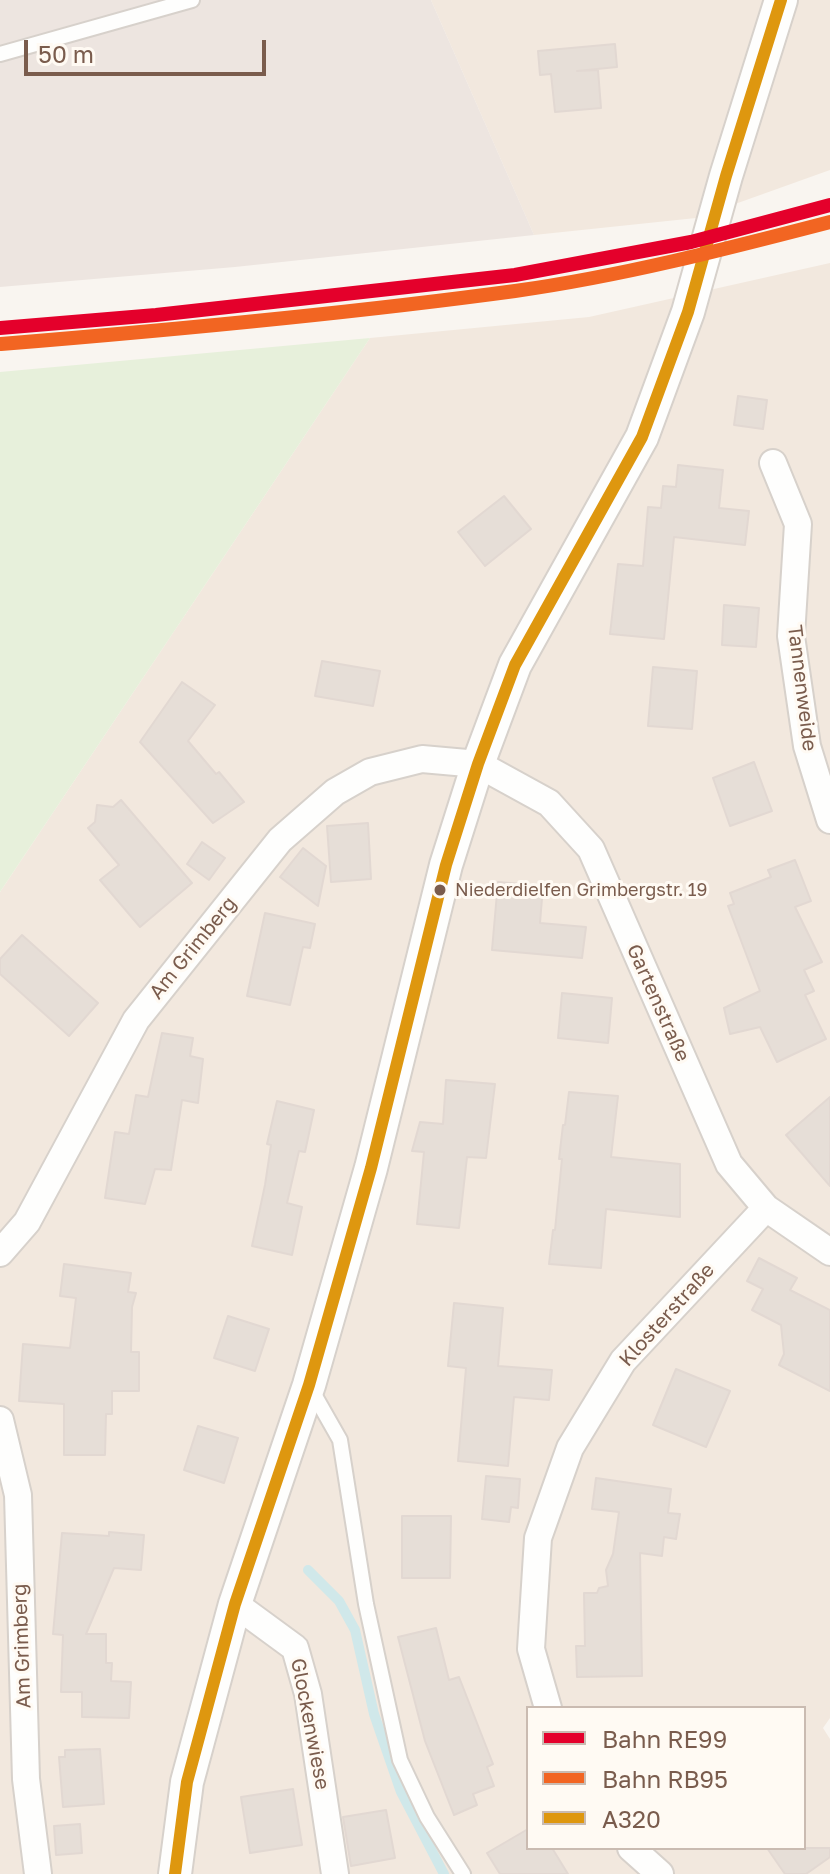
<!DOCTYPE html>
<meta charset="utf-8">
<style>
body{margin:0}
#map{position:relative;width:830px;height:1874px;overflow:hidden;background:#f9f5f0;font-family:"Golos Text",sans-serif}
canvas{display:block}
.legend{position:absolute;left:526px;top:1706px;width:280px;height:144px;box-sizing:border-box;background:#fffaf3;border:2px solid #cabbb1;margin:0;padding:10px 14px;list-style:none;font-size:24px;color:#7a5c4d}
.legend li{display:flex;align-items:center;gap:16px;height:40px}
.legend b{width:40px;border:2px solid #cabbb1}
.scale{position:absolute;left:24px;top:40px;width:242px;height:36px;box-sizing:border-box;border:4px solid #7a5c4d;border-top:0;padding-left:10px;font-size:24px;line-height:28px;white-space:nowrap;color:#7a5c4d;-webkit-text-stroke:6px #fffaf3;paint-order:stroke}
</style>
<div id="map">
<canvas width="830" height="1874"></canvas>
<ul class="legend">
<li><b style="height:10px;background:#e4002b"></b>Bahn RE99</li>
<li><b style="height:10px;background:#f26522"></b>Bahn RB95</li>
<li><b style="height:10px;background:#de970f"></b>A320</li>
</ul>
<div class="scale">50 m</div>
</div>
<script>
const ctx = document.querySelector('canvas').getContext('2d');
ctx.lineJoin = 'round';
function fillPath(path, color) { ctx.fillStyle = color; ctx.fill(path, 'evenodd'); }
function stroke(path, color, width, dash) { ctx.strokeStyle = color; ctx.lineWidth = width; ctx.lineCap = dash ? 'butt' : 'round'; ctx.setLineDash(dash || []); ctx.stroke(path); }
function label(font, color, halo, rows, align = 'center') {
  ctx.font = font + ' "Golos Text",sans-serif'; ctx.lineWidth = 6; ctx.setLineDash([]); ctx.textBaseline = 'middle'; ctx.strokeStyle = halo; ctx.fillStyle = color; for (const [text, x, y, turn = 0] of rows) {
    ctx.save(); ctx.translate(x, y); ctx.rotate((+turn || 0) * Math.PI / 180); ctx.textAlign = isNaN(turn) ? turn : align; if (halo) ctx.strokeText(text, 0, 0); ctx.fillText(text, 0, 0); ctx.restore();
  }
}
const residential = new Path2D(`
 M431,0H830V170L696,218L534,235Z
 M830,263V1718L823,1728L830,1739V1874H0V892L370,338L589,317ZM528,1708H804V1848H528Z`);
const industrial = new Path2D(`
 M0,0H431L534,235L235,267L0,287Z`);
const green = new Path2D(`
 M370,338L0,892V372Z`);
const stream = new Path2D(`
 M308,1570L339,1601L355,1630L374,1714L401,1792L444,1874`);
const building = new Path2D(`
 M615,44L617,67L577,71L598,70L601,108L555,112L551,74L540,75L538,51Z
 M738,396L767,400L763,429L734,425Z
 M678,465L723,470L719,508L749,511L745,545L674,537L664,639L610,634L618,564L643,566L648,507L661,508L663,486L676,487Z
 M504,496L531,529L485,566L458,532Z
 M724,605L759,608L756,647L722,645Z
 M322,661L380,671L373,706L315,696Z
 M653,667L697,671L692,729L648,726Z
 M182,682L215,705L188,741L216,774L219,772L244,802L213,823L140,742Z
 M754,762L772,811L730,826L713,778Z
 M121,800L192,883L140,927L100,880L119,865L88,828L95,822L97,805L113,807Z
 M368,823L371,879L331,882L327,826Z
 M202,842L225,858L209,880L187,864Z
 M303,848L326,866L318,906L280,877Z
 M795,860L811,901L795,907L822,962L804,970L814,991L805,995L826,1039L777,1062L760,1027L730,1034L724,1008L760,991L728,906L734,904L730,893L771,877L768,870Z
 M498,882L543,886L540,923L586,927L582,958L492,950Z
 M265,913L315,924L310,948L303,947L290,1005L247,996Z
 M22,935L98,1003L69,1036L0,974V959Z
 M562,993L612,998L608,1043L558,1038Z
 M162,1033L193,1038L190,1056L203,1059L198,1103L182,1100L171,1170L155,1169L145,1204L105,1198L115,1132L129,1134L136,1095L148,1097Z
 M446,1080L495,1084L486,1158L467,1157L459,1228L417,1224L424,1152L412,1151L420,1122L443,1124Z
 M569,1092L618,1096L611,1157L680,1164V1217L606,1209L601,1268L549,1264L553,1230H555L562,1159H559L563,1125H565Z
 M830,1097V1186L786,1135Z
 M277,1101L314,1110L305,1152L299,1151L287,1203L302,1207L292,1255L252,1246L265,1185L271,1145L267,1144Z
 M759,1258L797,1278L790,1290L830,1310V1391L779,1365L784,1354L781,1325L752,1310L763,1289L747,1281Z
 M64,1264L131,1273L128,1292L136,1293L132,1307L131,1352H139V1391H112V1414H106L105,1455H64V1404L19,1401L23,1344L70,1348L76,1298L60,1296Z
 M454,1303L503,1308L498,1366L552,1370L549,1400L514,1397L508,1466L458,1461L466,1368L448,1366Z
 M228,1316L269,1329L255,1371L214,1358Z
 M676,1369L730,1391L706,1447L653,1425Z
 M198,1426L238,1438L224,1483L184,1470Z
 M486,1476L520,1479L518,1508L511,1507L509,1522L482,1519Z
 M596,1478L671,1489L668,1513L680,1514L676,1539L664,1537L662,1556L640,1553L642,1676L577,1677L576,1646H585L584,1593H597L599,1588L608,1586L606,1570L613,1554L619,1512L592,1509Z
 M402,1516H451L450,1578H402Z
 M109,1532L144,1535L141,1570L114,1568L86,1634H106V1663H112L111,1681L131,1682L129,1718L82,1717V1692H61L63,1635L53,1634L62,1533L109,1536Z
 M436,1628L449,1680L459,1677L493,1764L487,1767L494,1786L473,1794L477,1805L454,1815L425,1741L398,1637Z
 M100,1749L104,1804L63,1807L59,1757H65V1750Z
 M293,1789L302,1845L250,1853L241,1797Z
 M386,1810L395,1858L351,1866L343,1817Z
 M80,1824L82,1853L56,1855L54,1826Z
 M528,1829V1848H552L568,1874H500L487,1853Z
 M767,1848H830V1857L806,1874H785Z`);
const service = new Path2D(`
 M0,54L192,0
 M311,1389L340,1440L366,1604L400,1760L427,1817L463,1874`);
const minor = new Path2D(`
 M773,463L798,524L791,636L807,746L830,820
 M0,1253L27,1222L136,1020L280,840L335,792L370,772L422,759L478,764L549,803L591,849L729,1164L766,1208L830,1252
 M0,1420L18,1495L26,1779L38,1874
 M235,1604L295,1648L308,1694L335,1874
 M548,1708L531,1649L538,1538L570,1448L623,1361L766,1208
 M631,1848L660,1874`);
const tertiary = new Path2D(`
 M175,1874L187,1782L235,1604L309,1385L371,1168L446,865L478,764L515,665L642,437L688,312L726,176L781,0`);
const bus1 = new Path2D(`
 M175,1874L187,1782L235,1604L309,1385L371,1168L446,865L478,764L515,665L642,437L688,312L726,176L781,0`);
const rail1 = new Path2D(`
 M0,328L156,315L515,275L691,242L830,205`);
const rail2 = new Path2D(`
 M1,344C173,330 345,314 515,291C622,276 726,249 830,222`);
const markers = [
 [440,890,7,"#7a5c4d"]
];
const busNames = [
 ["Niederdielfen Grimbergstr. 19",455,890]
];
const streetNames = [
 ["Tannenweide",802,688,83],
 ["Am Grimberg",193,948,-51],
 ["Gartenstraße",658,1003,66],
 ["Klosterstraße",667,1315,-48],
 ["Am Grimberg",22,1646,-92],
 ["Glockenwiese",310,1724,79]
];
fillPath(residential, '#f2e8de');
fillPath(industrial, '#ede5e0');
fillPath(green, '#e7f0db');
stroke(stream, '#d0e8ea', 10);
fillPath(building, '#e6ded7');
stroke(building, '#e2d8d2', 2);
stroke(service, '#d7d1cb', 18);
stroke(minor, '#d7d1cb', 30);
stroke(tertiary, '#d7d1cb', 36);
stroke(service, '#fefefd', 14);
stroke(minor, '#fefefd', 26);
stroke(tertiary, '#fefefd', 32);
stroke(bus1, '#de970f', 12);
stroke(rail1, '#e4002b', 14);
stroke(rail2, '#f26522', 14);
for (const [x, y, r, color] of markers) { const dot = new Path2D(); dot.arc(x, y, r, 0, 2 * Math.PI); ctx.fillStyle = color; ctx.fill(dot); stroke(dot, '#fffaf3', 3); }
label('18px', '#7a5c4d', '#fffaf3', busNames, 'left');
label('20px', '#7a5c4d', '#fffaf3', streetNames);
</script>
